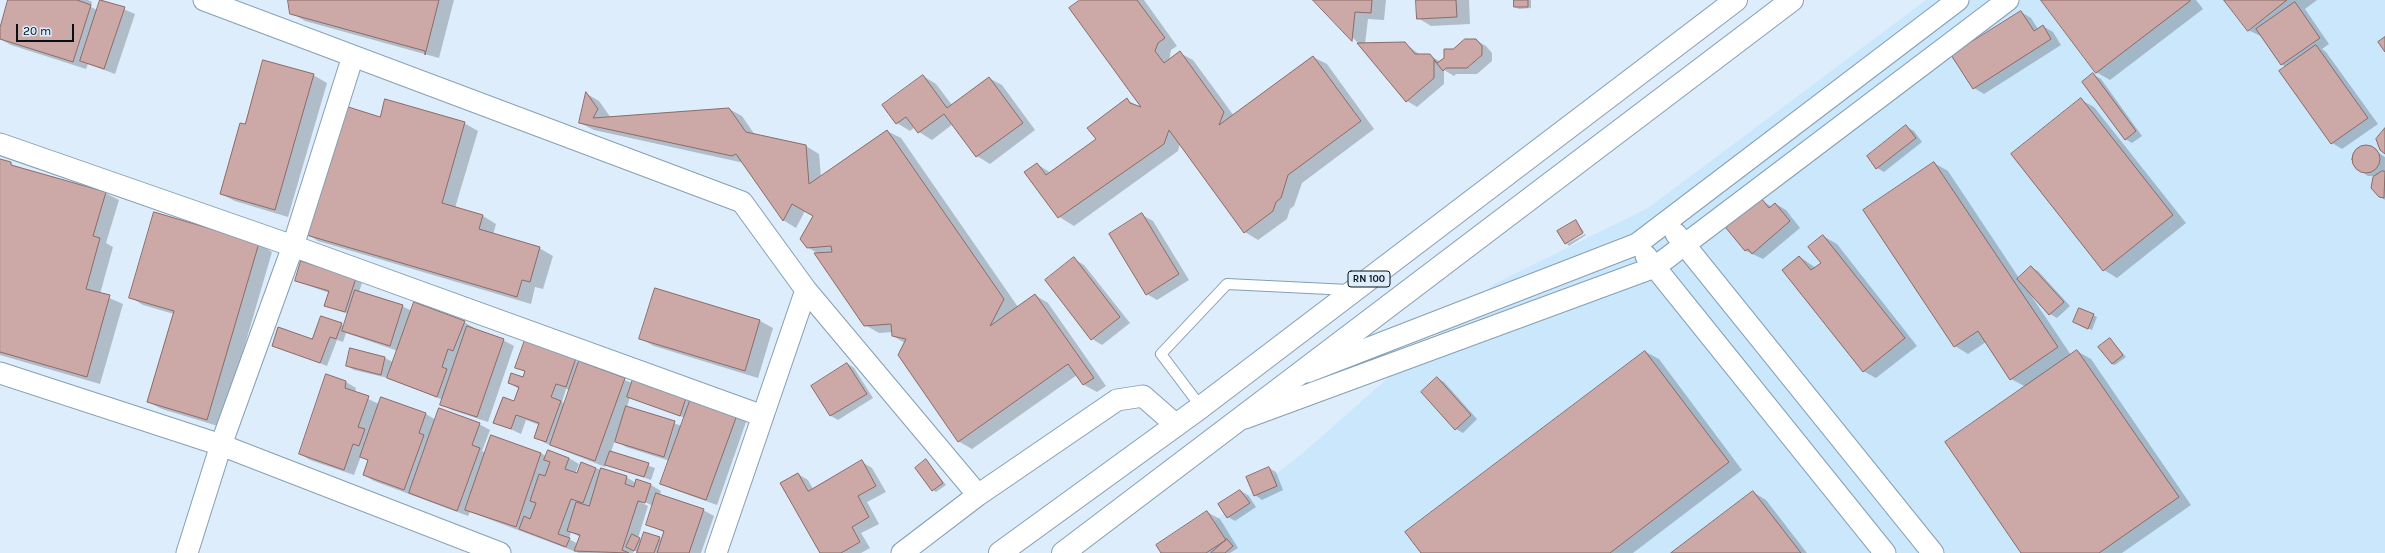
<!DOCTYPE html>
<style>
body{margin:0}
#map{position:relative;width:2385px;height:553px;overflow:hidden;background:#ddedfb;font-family:Karla,sans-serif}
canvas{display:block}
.scale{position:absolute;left:16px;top:24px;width:58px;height:18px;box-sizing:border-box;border:2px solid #061017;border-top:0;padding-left:5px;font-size:12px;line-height:14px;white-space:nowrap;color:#061017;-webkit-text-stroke:3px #ddedfb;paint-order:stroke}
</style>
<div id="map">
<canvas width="2385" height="553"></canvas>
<div class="scale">20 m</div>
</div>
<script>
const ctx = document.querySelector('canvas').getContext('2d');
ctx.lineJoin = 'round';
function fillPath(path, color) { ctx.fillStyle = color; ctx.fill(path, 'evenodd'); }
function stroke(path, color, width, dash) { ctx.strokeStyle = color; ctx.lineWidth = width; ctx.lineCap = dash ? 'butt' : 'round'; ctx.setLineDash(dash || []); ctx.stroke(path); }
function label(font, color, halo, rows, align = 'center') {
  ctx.font = font + ' Karla,sans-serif'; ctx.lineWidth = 4; ctx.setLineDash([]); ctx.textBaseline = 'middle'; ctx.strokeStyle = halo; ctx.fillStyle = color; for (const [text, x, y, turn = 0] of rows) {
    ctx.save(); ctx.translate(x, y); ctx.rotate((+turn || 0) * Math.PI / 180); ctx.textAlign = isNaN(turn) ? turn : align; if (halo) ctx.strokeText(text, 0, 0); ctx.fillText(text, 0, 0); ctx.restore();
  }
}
const built = new Path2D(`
 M1926,0H2385V553H1173L1303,453L1494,284L1648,208Z`);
const shadow = new Path2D(`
 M10,0H88L92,2L91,7L97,10L102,0L135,14L115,74L88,64L86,69L11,45L0,39V31Z
 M289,0H454L439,58L305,21L291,13Z
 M1082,0H1144L1177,46L1171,50L1169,61L1180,53L1193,60L1234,116L1313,57L1327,64L1374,129L1302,183L1294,206L1290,209L1287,219L1258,240L1245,232L1180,143L1178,151L1074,226L1061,218L1026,172L1037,164L1051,173L1097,139L1127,100L1145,110Z
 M1315,0H1386L1384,20L1368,19L1365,44L1405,43L1420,55H1429L1441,62L1454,50L1476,40L1486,46L1492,53V61L1477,74H1456L1454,76L1444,70V84L1417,107L1407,101L1358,43Z
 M1417,0H1469L1470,24L1431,26L1418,18Z
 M1515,0H1531V8L1519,9L1515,7Z
 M2042,0H2196L2203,9L2110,80L2096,72Z
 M2225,0H2317L2305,9L2329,44L2322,49L2326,52L2378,124L2342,149L2332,143L2286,67L2281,64L2263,37L2248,30Z
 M2021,12L2031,18L2038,29L2043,26L2053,32L2061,45L1984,94L1974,88Z
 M313,75L327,83L288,217L235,201L221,194L245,125Z
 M2094,75L2101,79L2142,136L2132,143L2125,139Z
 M923,76L936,84L952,105L989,78L1002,85L1035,130L990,164L977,156L953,124L932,140L919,132L915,127L910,131L897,123Z
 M587,94L599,101L611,118L729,109L742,116L755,135L806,146L819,154L821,177L887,131L901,138L1018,307L1035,295L1048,303L1106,386L1097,392L1084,385L1077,375L972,449L958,441L905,343L893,336V332L879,333L865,325L819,254L807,247L814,216L805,211L796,228L783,220L744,163L594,130L580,123Z
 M2081,100L2094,107L2186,223L2117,278L2104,270L2012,154Z
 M464,123L478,131L455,208L483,216L496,224L493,235L539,248L553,256L543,289L535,287L531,304L318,241L305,233Z
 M1907,127L1914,131L1922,142L1884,172L1877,168Z
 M2370,147L2385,157V170L2383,172H2385V200L2379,196L2376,176H2368L2361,171L2354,163L2355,152L2359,149Z
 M0,160L21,168L105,193L119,200L106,243L113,247L100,294L123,304L100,384L0,355Z
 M1934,163L1948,171L2019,278L2031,267L2038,271L2070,306L2057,318L2050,314L2030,294L2071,355L2077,351L2091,359L2191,505L2122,553H2022L2026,387L2011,379L1986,342L1968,354L1955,346Z
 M1761,200L1772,207L1776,204L1786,210L1800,228L1763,259L1746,251L1727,228Z
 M1142,215L1153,221L1189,280L1157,300L1147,294Z
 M1576,221L1584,232L1566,244L1558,232Z
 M1585,234L1586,235L1569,246L1567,244Z
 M1823,236L1837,244L1917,346L1876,378L1863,371L1800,257L1816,268L1823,263Z
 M259,244L272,252L221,427L162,409L148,402L174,314L143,305L130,297Z
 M1074,259L1084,265L1130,323L1102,345L1092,339Z
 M355,279L362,283L359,292L402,306L412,311L464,322L474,328V330L503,340L514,346L488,422L452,410L441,404L443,400L388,378L354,370L347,366L351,349L385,358L393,362L398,351L346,333L343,342L337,340L327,366L273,345L313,341L341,324L344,326L348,314L325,305L329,293L296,281Z
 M656,289L760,321L773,328L758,378L654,346L641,339Z
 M2080,309L2097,317L2092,330L2078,324Z
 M2110,339L2126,357L2115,365L2112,364Z
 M525,341L632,383L635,377L736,416L746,422L717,505L672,489L661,483L670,461L626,447L615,440L611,452L655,468L651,480L606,464L605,467L545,443L535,437L539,425L526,420L521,434L495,422L515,402L519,389L509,383L523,378L525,372L516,367ZM566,389L570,390L565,404L562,402ZM630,397L685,418L682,426L627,407Z
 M1646,352L1659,359L1742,470L1633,553H1422Z
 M848,364L854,368L873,398L838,420L831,416L813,386Z
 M326,376L346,382L356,388L355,393L379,404L426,414L436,420L479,424L490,430L482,451L486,453H541L547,457L569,458L579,464L575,474L595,468L626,477L636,483L637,481L651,485L661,491L660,495L703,510L714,516L701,553H638L634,550L633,553H579L470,512L468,516L374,481L364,475L369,461L361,456L354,475L310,460L300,454ZM641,500L653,506L647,524L665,533L662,540L659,538L642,541L638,538L648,506L640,502ZM571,532L580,537L578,544L569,539Z
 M1437,378L1444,382L1477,419L1463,433L1456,429Z
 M926,460L946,485L936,492L933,490Z
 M862,462L872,468L886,492L867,502L879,524L861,533L870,548L861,553H821L798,474L808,480L813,489Z
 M1269,468L1276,472L1283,490L1262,500L1255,495Z
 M1241,491L1248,495L1256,507L1235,521L1228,517Z
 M1753,492L1766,500L1807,553H1672Z
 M1207,512L1220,519L1238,548L1230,553H1163Z`);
const building = new Path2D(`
 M8,0H77L91,5L73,62L0,39V28Z
 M100,0L125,7L104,69L80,61Z
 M288,0H439L425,55V51L290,14Z
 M1080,0H1137L1165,38L1158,43L1155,51L1164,63L1180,51L1224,112L1219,125L1313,56L1361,121L1288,175L1281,198L1276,202L1273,211L1244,233L1169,130L1164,144L1058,218L1024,172L1037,163L1046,175L1096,139L1087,128L1127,98L1130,103L1141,107L1069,8Z
 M1313,0H1372L1371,13L1355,12L1352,41Z
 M1416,0H1456L1457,17L1417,19Z
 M1514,0H1528V7H1514Z
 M2041,0H2190V1L2096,73Z
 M2224,0H2287L2248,31Z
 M2295,2L2320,38L2281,65L2256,29Z
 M2021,11L2034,31L2043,25L2051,39L1973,89L1951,55Z
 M2385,37V52L2378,42Z
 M1465,39H1476L1482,46V55L1467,68H1446L1443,71L1434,60V78L1406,102L1357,43L1405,42L1415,54H1430L1437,63L1444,58V49H1453Z
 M2316,45L2368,118L2331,144L2279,71Z
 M263,60L314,74L275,210L220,194L240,123L245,124Z
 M2093,73L2136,131L2125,140L2082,82Z
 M923,75L947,108L989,77L1023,123L976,157L944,114L918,133L906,117L896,124L882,105Z
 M586,92L598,109L593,118L729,108L746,132L806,145L809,184L887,130L1004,299L990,326L1035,294L1094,378L1083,385L1068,364L958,442L898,355L906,339L892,336L891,324L864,326L814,253L832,252L831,246L807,248L800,239L813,216L792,204L783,221L736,154L732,156L579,123Z
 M2081,98L2173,215L2103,271L2011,154Z
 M385,99L465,122L442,203L483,215L479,229L540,247L530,282L522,280L517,297L303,234L342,105L380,117Z
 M1906,125L1916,138L1876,169L1867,156Z
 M2385,128V154L2380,150L2376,139Z
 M2352 159a14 14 0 1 1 28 0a14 14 0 1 1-28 0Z
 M0,159L11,162V165L106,192L93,236L100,238L86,289L110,295L87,377L0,352Z
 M1934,162L2058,347L2010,380L1978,331L1954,347L1863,210Z
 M2382,171H2385L2384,198L2379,197L2371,188L2373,177Z
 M1761,198L1769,208L1775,203L1790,221L1752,254L1748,249L1745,251L1726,228Z
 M154,212L259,243L207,420L147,402L174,311L129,298Z
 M1142,213L1179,274L1146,295L1109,234Z
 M1576,220L1583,233L1565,244L1557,231Z
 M1823,235L1905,338L1863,372L1782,270L1799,256L1811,270L1821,263L1808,247Z
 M1074,257L1120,317L1091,340L1045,280Z
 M301,261L356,278L345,312L324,306L329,291L295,281Z
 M2031,266L2064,302L2049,315L2017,279Z
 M655,288L760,320L745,371L639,339Z
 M355,290L403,305L390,346L342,331Z
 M414,302L465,321L453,351L448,349L442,367L447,369L437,397L387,378Z
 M2079,308L2094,314L2088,329L2073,322Z
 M321,316L342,323L336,339L330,337L320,363L272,346L278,327L312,339Z
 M467,326L504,339L477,417L440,405Z
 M2110,338L2123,355L2112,364L2098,347Z
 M525,340L576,358L566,387L556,384L551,397L561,401L546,442L534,438L539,423L516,415L511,429L493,423L503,397L514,401L519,387L508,383L511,373L523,377L525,371L515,368Z
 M350,348L385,357L381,375L346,366Z
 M2077,350L2179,497L2099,553H2021L1945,442Z
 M1645,351L1729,462L1610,553H1421L1405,532Z
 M579,361L625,378L595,461L550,445Z
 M847,363L867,394L830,416L811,386Z
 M326,374L346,381L345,388L369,396L358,427L365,429L359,446L353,444L344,470L299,454Z
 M634,376L687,395L680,416L627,397Z
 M1437,377L1471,415L1455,430L1421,392Z
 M381,397L426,413L419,433L424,435L404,490L363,475L368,460L360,457Z
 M691,398L737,415L706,500L660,484Z
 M626,406L675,421L664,457L615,442Z
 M439,408L480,423L472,445L480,448L457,511L409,493Z
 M491,435L541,453L516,527L465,510Z
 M548,450L569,458L565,469L577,473L581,462L596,468L583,503L571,499L558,534L570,538L566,547L519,529L524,516L530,519L536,503L530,501L539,474L545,476L550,462L544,460Z
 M610,451L649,463L644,477L605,465Z
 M926,459L943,483L932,491L915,468Z
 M862,460L876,486L858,496L869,517L852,527L860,542L841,553H820L780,483L798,473L808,491Z
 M1269,467L1277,486L1254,496L1246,477Z
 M601,468L627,476L625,484L634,487L636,479L651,484L645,503L638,501L622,550L629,553L574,551L580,535L567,531L576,502L589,506Z
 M1240,490L1250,503L1227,518L1218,504Z
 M1753,491L1801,553H1671Z
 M656,493L704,509L689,553H657L664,531L646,525Z
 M1207,511L1226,540L1206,553H1161L1156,545Z
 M644,532L660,537L654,553H637Z
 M632,534L640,538L634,551L626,547Z
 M1227,539L1233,546L1225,553H1211Z`);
const lane = new Path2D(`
 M1201,407L1161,354L1227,284L1349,290`);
const street = new Path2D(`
 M204,0L742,202L806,290L978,495
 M0,144L293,246L763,416
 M1676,234L1933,553
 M1646,256L1885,553
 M1307,372L1637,244L1958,0
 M0,373L221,445L500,553
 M1245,418L1655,267L2008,0
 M187,553L221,445L293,246L353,56
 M716,553L806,290
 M902,553L978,495L1117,400L1143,396L1176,425`);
const highway = new Path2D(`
 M1000,553L1201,407L1736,0
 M1063,553L1792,0`);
const shields = [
 [1369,279,42]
];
const shieldNames = [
 ["RN 100",1369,279]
];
fillPath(built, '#cbe7fc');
fillPath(shadow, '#0003');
fillPath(building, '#cca8a6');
stroke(building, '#8b6a68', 1);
stroke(lane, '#859fb4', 12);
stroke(street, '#859fb4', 23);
stroke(highway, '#859fb4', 24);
stroke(lane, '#fff', 10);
stroke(street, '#fff', 21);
stroke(highway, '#fff', 22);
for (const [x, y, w] of shields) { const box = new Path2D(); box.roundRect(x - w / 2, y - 8, w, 16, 3); ctx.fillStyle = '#ddedfb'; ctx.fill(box); stroke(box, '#061017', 1); }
label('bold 10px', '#061017', null, shieldNames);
</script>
